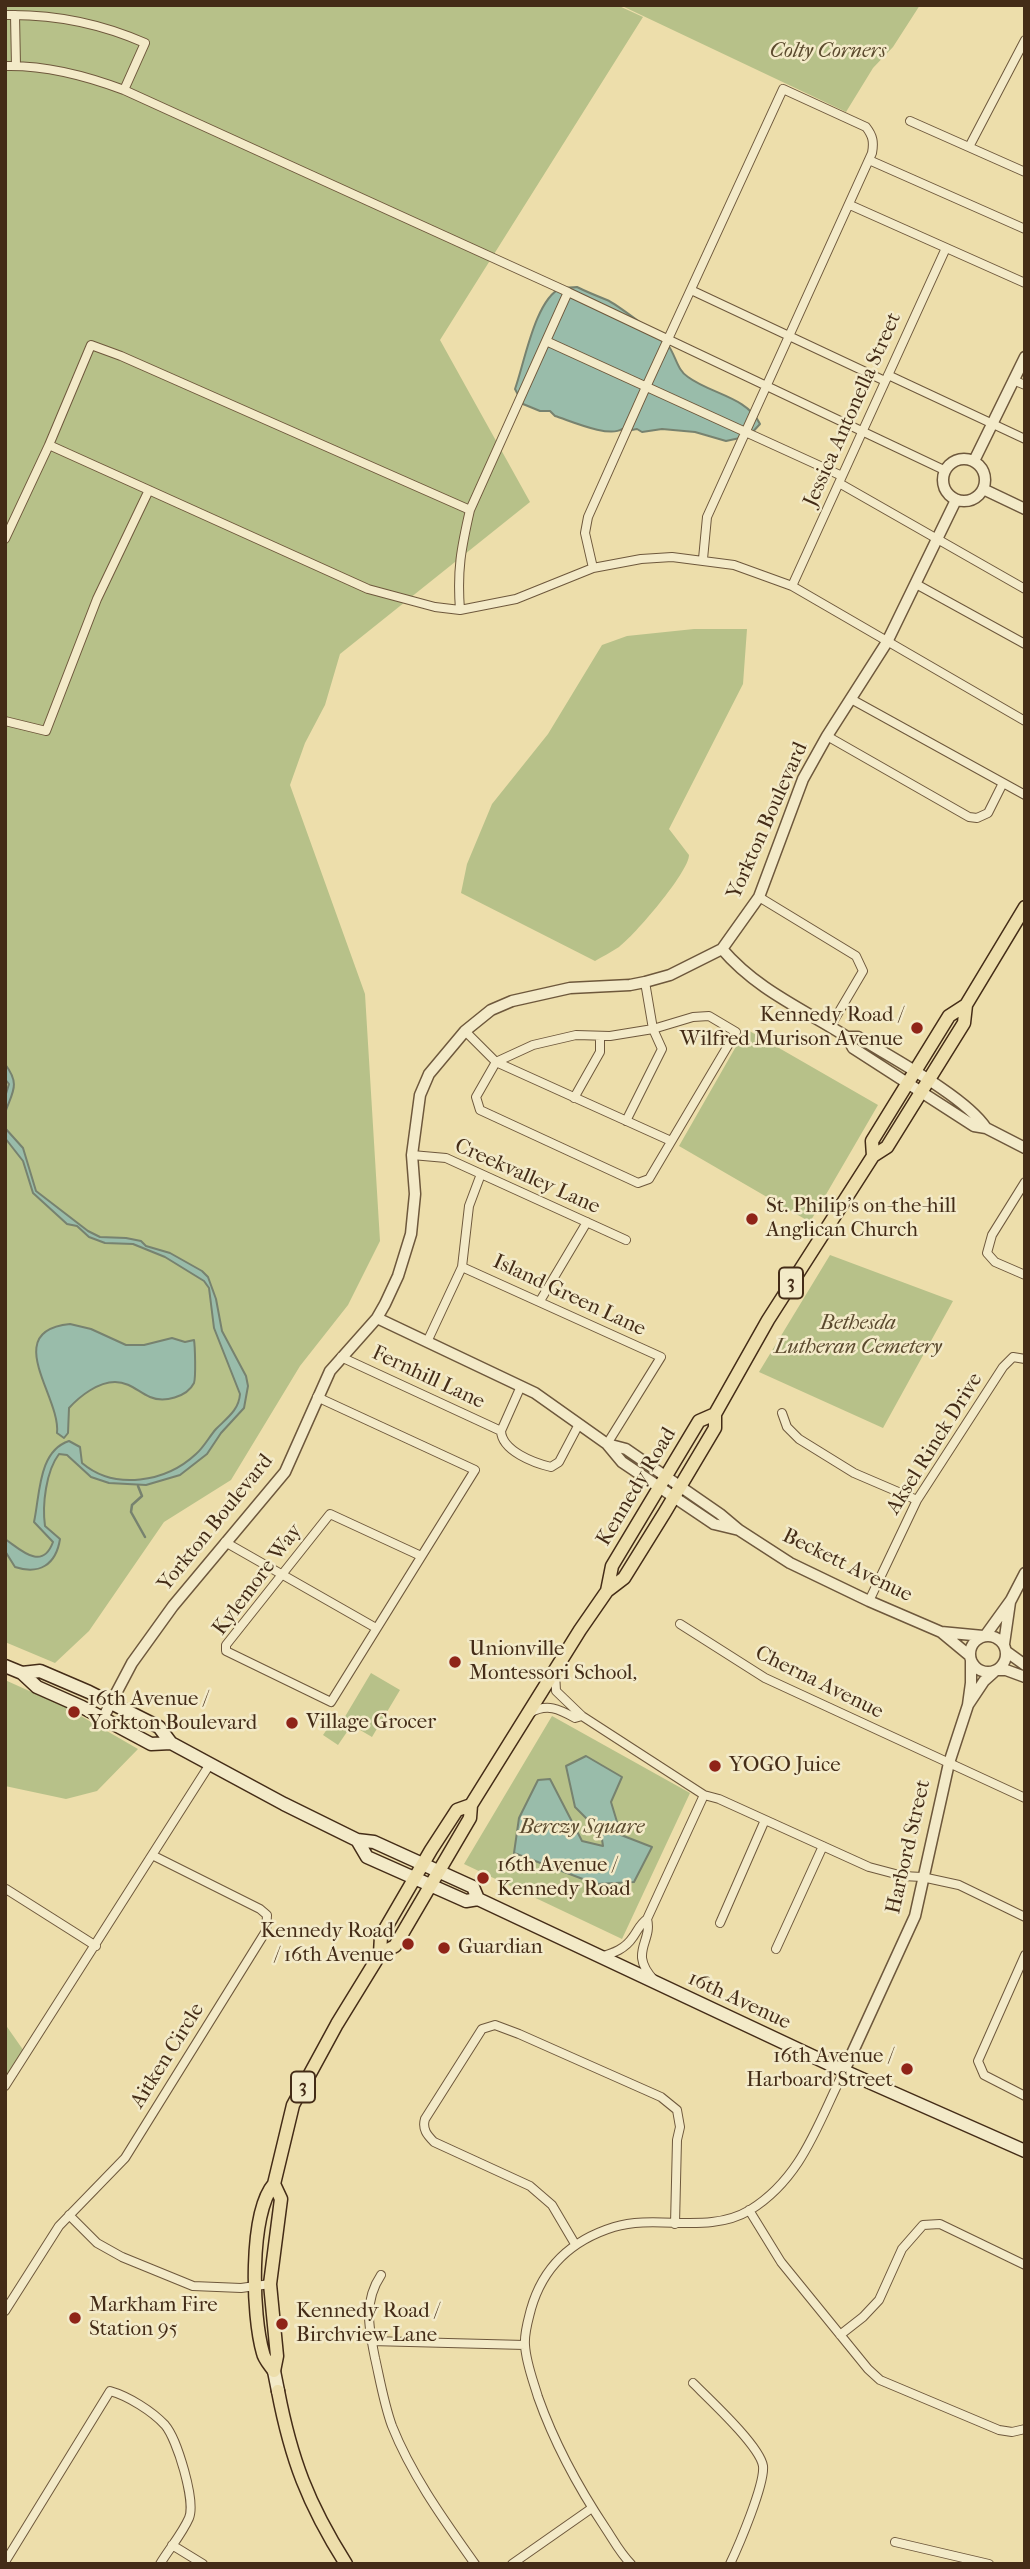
<!DOCTYPE html>
<style>
body{margin:0}
#map{position:relative;width:1030px;height:2569px;overflow:hidden;background:#eddeab;font-family:"IM FELL French Canon",serif}
canvas{display:block}
.frame{position:absolute;inset:0;border:7px solid #442c17;pointer-events:none}
</style>
<div id="map">
<canvas width="1030" height="2569"></canvas>
<div class="frame"></div>
</div>
<script>
const ctx = document.querySelector('canvas').getContext('2d');
ctx.lineJoin = 'round';
function fillPath(path, color) { ctx.fillStyle = color; ctx.fill(path, 'evenodd'); }
function stroke(path, color, width, dash) { ctx.strokeStyle = color; ctx.lineWidth = width; ctx.lineCap = dash ? 'butt' : 'round'; ctx.setLineDash(dash || []); ctx.stroke(path); }
function label(font, color, halo, rows, align = 'center') {
  ctx.font = font + ' "IM FELL French Canon",serif'; ctx.lineWidth = 5; ctx.setLineDash([]); ctx.textBaseline = 'middle'; ctx.strokeStyle = halo; ctx.fillStyle = color; for (const [text, x, y, turn = 0] of rows) {
    ctx.save(); ctx.translate(x, y); ctx.rotate((+turn || 0) * Math.PI / 180); ctx.textAlign = isNaN(turn) ? turn : align; if (halo) ctx.strokeText(text, 0, 0); ctx.fillText(text, 0, 0); ctx.restore();
  }
}
const green = new Path2D(`
 M5,5H617L643,17L440,340L530,502L340,654L325,705L305,743L290,785L365,994L380,1241L348,1305L300,1366L231,1480L164,1522L89,1631L55,1663L5,1642Z
 M620,5H920L893,47L873,68L846,112Z
 M694,629H747L743,684L669,829L689,855C689,872 634,936 619,947C611,952 602,957 595,961L461,893L467,864L492,804L548,734L602,645L627,636Z
 M746,1029L878,1105L810,1222L679,1146Z
 M830,1255L953,1301L883,1428L759,1372Z
 M371,1673L400,1690L372,1737L343,1720Z
 M5,1680L67,1708L138,1749L97,1791L66,1799L5,1786Z
 M552,1716L690,1793L622,1939L464,1864Z
 M334,1719L349,1729L338,1745L323,1735Z
 M5,2024L26,2054L5,2087Z`);
const water = new Path2D(`
 M577,287C587,292 597,296 607,300C615,303 663,339 668,345C676,356 677,370 688,377C711,394 747,397 760,424L749,436L726,441L695,432L662,429L642,432L637,429L626,431L622,429C609,438 571,421 555,416L550,411H540L523,404L515,389C524,365 535,299 561,288C565,287 572,288 577,287Z
 M5,1064C21,1085 12,1092 5,1113V1097L9,1084L5,1079Z
 M5,1128L23,1148L36,1191L88,1231L100,1237L126,1238L141,1241L146,1246L170,1253L202,1271L208,1277L216,1299L222,1331L246,1376L248,1386L244,1408L221,1433L207,1454L180,1475L146,1485L109,1483L91,1477L67,1455L59,1454C46,1471 42,1505 45,1526L60,1539C56,1565 39,1575 15,1567L5,1551V1539C20,1549 42,1572 53,1542L34,1522C40,1495 38,1451 69,1441L80,1447L82,1463C115,1491 166,1482 196,1454C204,1447 209,1437 216,1429C227,1418 239,1410 240,1394L214,1328L209,1288L204,1281L165,1257L133,1244L105,1243L89,1237L77,1226L67,1224L33,1193L23,1161L5,1138Z
 M70,1324L91,1329L126,1345H144L172,1338L185,1342L194,1340C195,1346 196,1377 194,1383C187,1397 164,1403 150,1397C138,1392 130,1382 115,1382C98,1382 80,1396 69,1408L68,1433L64,1438L57,1433C61,1397 0,1331 70,1324Z
 M586,1756L622,1777L611,1802L621,1835L652,1847L634,1882L596,1884L514,1853L519,1818L538,1780L550,1779L582,1841L603,1846L601,1833L575,1807L566,1766Z`);
const stream = new Path2D(`
 M138,1486L142,1496L132,1505L131,1512L145,1537`);
const minor = new Path2D(`
 M5,15C53,14 102,24 145,43L124,90
 M15,15L16,66
 M5,66C45,65 87,76 124,90L568,292
 M910,121L1025,172
 M969,147L1025,40
 M869,160L1025,229
 M850,205L1025,283
 M691,290L885,381
 M546,341L842,476
 M888,375L1025,439
 M1013,380L1025,385
 M944,470L568,292L470,510C461,549 457,570 460,610L516,599L593,568L641,559L672,557L734,565L792,586L1025,721
 M839,483L1025,589
 M5,539L49,445
 M593,568L585,533L588,517L646,387L783,89L866,127C873,136 874,142 872,153L707,517L703,559
 M916,584L1025,644
 M792,586L946,248
 M460,610L435,607L368,589L49,445L91,345L121,356L470,510
 M851,699L1025,795
 M5,721L46,731L97,599L149,490
 M827,736L969,817L977,818L988,813L1002,785
 M759,897L856,956L863,971L830,1027
 M709,1016L736,1032L649,1179L638,1183L480,1110L476,1097L496,1062L533,1045L576,1035L610,1036L653,1029L693,1017Z
 M465,1031L496,1062L671,1141
 M574,1098L600,1052V1036
 M626,1121L662,1049L653,1029L645,982
 M412,1155L446,1158L626,1240
 M1025,1182L992,1235L987,1253L995,1262L1025,1275
 M462,1267L661,1357L607,1444
 M540,1301L587,1222
 M427,1342L462,1267L469,1206L481,1174
 M341,1357L501,1431
 M521,1386L501,1431C502,1451 534,1463 551,1467L559,1462L579,1424
 M317,1397L475,1470L331,1702L226,1651V1645L330,1514L421,1556
 M782,1413L787,1427L799,1439L854,1473L917,1500
 M225,1542L376,1628
 M869,1601L917,1500L1003,1367L1013,1357L1025,1359
 M680,1624L765,1678L1025,1798
 M555,1672L556,1691L582,1716L704,1795L719,1799L869,1867L903,1876L922,1877L959,1885L1025,1917
 M530,1713C547,1703 559,1709 575,1718L582,1716
 M6,1889L96,1946
 M647,1919C653,1942 628,1952 654,1980
 M720,1923L765,1820
 M776,1949L823,1846
 M1025,1955L978,2061L984,2075L1025,2096
 M600,1957C614,1953 625,1949 633,1937C638,1930 640,1924 647,1919L704,1795
 M5,2086L210,1764
 M749,2210L781,2262L868,2369L880,2380L999,2430L1012,2432L1025,2429
 M69,2215L97,2243L122,2257L193,2286L241,2288L270,2284
 M575,2244L552,2205L530,2186L434,2142C427,2135 422,2129 425,2119L482,2029L495,2025L519,2034L661,2097L677,2110L680,2127L677,2140L675,2224
 M381,2275C363,2302 369,2328 375,2358C380,2380 384,2404 392,2426C412,2476 444,2520 475,2564
 M5,2311L59,2226L125,2158L266,1931L267,1915L260,1909L152,1855
 M840,2335L863,2317L879,2300L902,2249L923,2225L940,2224L1025,2265
 M371,2341L525,2345
 M693,2383C709,2399 760,2446 763,2466C765,2484 739,2545 730,2564
 M895,2542L989,2564
 M172,2545L203,2564
 M5,2562L110,2391C128,2396 152,2411 165,2425C177,2439 196,2501 189,2518C182,2534 169,2549 160,2564
 M512,2564L592,2508
 M631,2564C620,2553 614,2541 606,2529C578,2487 555,2445 538,2397C533,2380 526,2363 525,2345C524,2333 528,2321 531,2309C543,2267 572,2240 614,2227C658,2214 708,2235 750,2210C802,2178 818,2123 844,2071`);
const tertiary = new Path2D(`
 M943 480a21 21 0 1 1 42 0a21 21 0 1 1-42 0Z
 M974,461L1025,357
 M983,489L1025,509
 M722,949C757,990 803,1009 847,1037L853,1048L974,1126L986,1128L1025,1148
 M847,1037H858C892,1058 966,1097 986,1128
 M377,1318L535,1393L607,1444L622,1462L714,1524L739,1530
 M607,1444L626,1449L720,1514L739,1530L790,1563L869,1601L941,1632L970,1656
 M941,1632L983,1636
 M970 1654a18 18 0 1 1 36 0a18 18 0 1 1-36 0Z
 M985,1636L1011,1600L1025,1573
 M1004,1644L1010,1602
 M1007,1652L1025,1665
 M998,1670H1006L1025,1677
 M968,1705L984,1681L994,1672
 M103,1718L132,1663L173,1606L285,1472L330,1371L377,1318L385,1304L398,1276L411,1234L415,1194L412,1155L420,1095L429,1074L465,1031L491,1010L512,1001L570,988L630,985L645,982L670,975L722,949L759,897L803,779L827,736L887,642L956,500
 M844,2071L915,1916L949,1763L968,1705L971,1683V1660`);
const secondary = new Path2D(`
 M5,1666L22,1673L37,1687L82,1707L151,1744L171,1743
 M22,1673L40,1671L89,1692L159,1727L171,1743L284,1804L357,1840L374,1842L473,1887L478,1899
 M357,1840L367,1857L466,1901L478,1899L844,2071L1025,2151
 M274,2371L278,2391`);
const primary = new Path2D(`
 M873,1156L872,1141L949,1016L966,1005
 M607,1591L612,1566L699,1421L715,1414
 M380,1954L395,1946L470,1818L471,1805L580,1630L607,1591L624,1578L665,1512L715,1428V1414L768,1320L873,1156L887,1147L964,1023L966,1005L1025,907
 M274,2371C270,2365 264,2359 263,2353C252,2316 249,2213 274,2184L293,2105L337,2024L380,1954L381,1936L431,1850L457,1810L471,1805
 M274,2371L277,2356L270,2284L281,2199L274,2184
 M278,2391C291,2459 308,2504 346,2564`);
const markers = [
 [917,1028,7,"#8f2418"],
 [752,1219,7,"#8f2418"],
 [455,1662,7,"#8f2418"],
 [74,1712,7,"#8f2418"],
 [292,1723,7,"#8f2418"],
 [715,1766,7,"#8f2418"],
 [483,1878,7,"#8f2418"],
 [408,1944,7,"#8f2418"],
 [444,1948,7,"#8f2418"],
 [907,2069,7,"#8f2418"],
 [75,2318,7,"#8f2418"],
 [282,2324,7,"#8f2418"]
];
const shields = [
 [791,1283,24],
 [303,2087,24]
];
const shieldNames = [
 ["3",791,1283],
 ["3",303,2087]
];
const parkNames = [
 ["Colty Corners",828,52],
 ["Bethesda",858,1324],
 ["Lutheran Cemetery",858,1348],
 ["Berczy Square",582,1828]
];
const streetNames = [
 ["Jessica Antonella Street",853,410,-66],
 ["Yorkton Boulevard",768,821,-66],
 ["Creekvalley Lane",527,1177,24],
 ["Island Green Lane",569,1296,25],
 ["Fernhill Lane",428,1378,25],
 ["Aksel Rinck Drive",935,1444,-58],
 ["Kennedy Road",637,1487,-59],
 ["Yorkton Boulevard",216,1523,-51],
 ["Beckett Avenue",847,1566,26],
 ["Kylemore Way",258,1580,-53],
 ["Cherna Avenue",819,1683,26],
 ["Harbord Street",909,1847,-77],
 ["16th Avenue",739,2001,25],
 ["Aitken Circle",168,2056,-58]
];
const poiNames = [
 ["Kennedy Road /",903,1016,"right"],
 ["Wilfred Murison Avenue",903,1040,"right"],
 ["St. Philip's on-the-hill",766,1207],
 ["Anglican Church",766,1231],
 ["Unionville",469,1650],
 ["Montessori School,",469,1674],
 ["16th Avenue /",88,1700],
 ["Yorkton Boulevard",88,1724],
 ["Village Grocer",306,1723],
 ["YOGO Juice",729,1766],
 ["16th Avenue /",497,1866],
 ["Kennedy Road",497,1890],
 ["Kennedy Road",394,1932,"right"],
 ["/ 16th Avenue",394,1956,"right"],
 ["Guardian",458,1948],
 ["16th Avenue /",893,2057,"right"],
 ["Harboard Street",893,2081,"right"],
 ["Markham Fire",89,2306],
 ["Station 95",89,2330],
 ["Kennedy Road /",296,2312],
 ["Birchview Lane",296,2336]
];
fillPath(green, '#b7c189');
fillPath(water, '#99bcaa');
stroke(water, '#77826f', 2);
stroke(stream, '#77826f', 2.5);
stroke(minor, '#6e583c', 10);
stroke(tertiary, '#6e583c', 13);
stroke(secondary, '#442c17', 15);
stroke(primary, '#442c17', 15);
stroke(minor, '#f3eac8', 8);
stroke(tertiary, '#f3eac8', 10);
stroke(secondary, '#f3eac8', 12);
stroke(primary, '#eddeab', 12);
for (const [x, y, r, color] of markers) { const dot = new Path2D(); dot.arc(x, y, r, 0, 2 * Math.PI); ctx.fillStyle = color; ctx.fill(dot); stroke(dot, '#f3eac8', 2.5); }
for (const [x, y, w] of shields) { const box = new Path2D(); box.roundRect(x - w / 2, y - 15.5, w, 31, 5); ctx.fillStyle = '#f3eac8'; ctx.fill(box); stroke(box, '#442c17', 2); }
label('bold 19px', '#442c17', null, shieldNames);
label('italic 21px', '#5b4a2e', '#f3eac8', parkNames);
label('21px', '#442c17', '#f3eac8', streetNames);
label('21px', '#442c17', '#f3eac8', poiNames, 'left');
</script>
